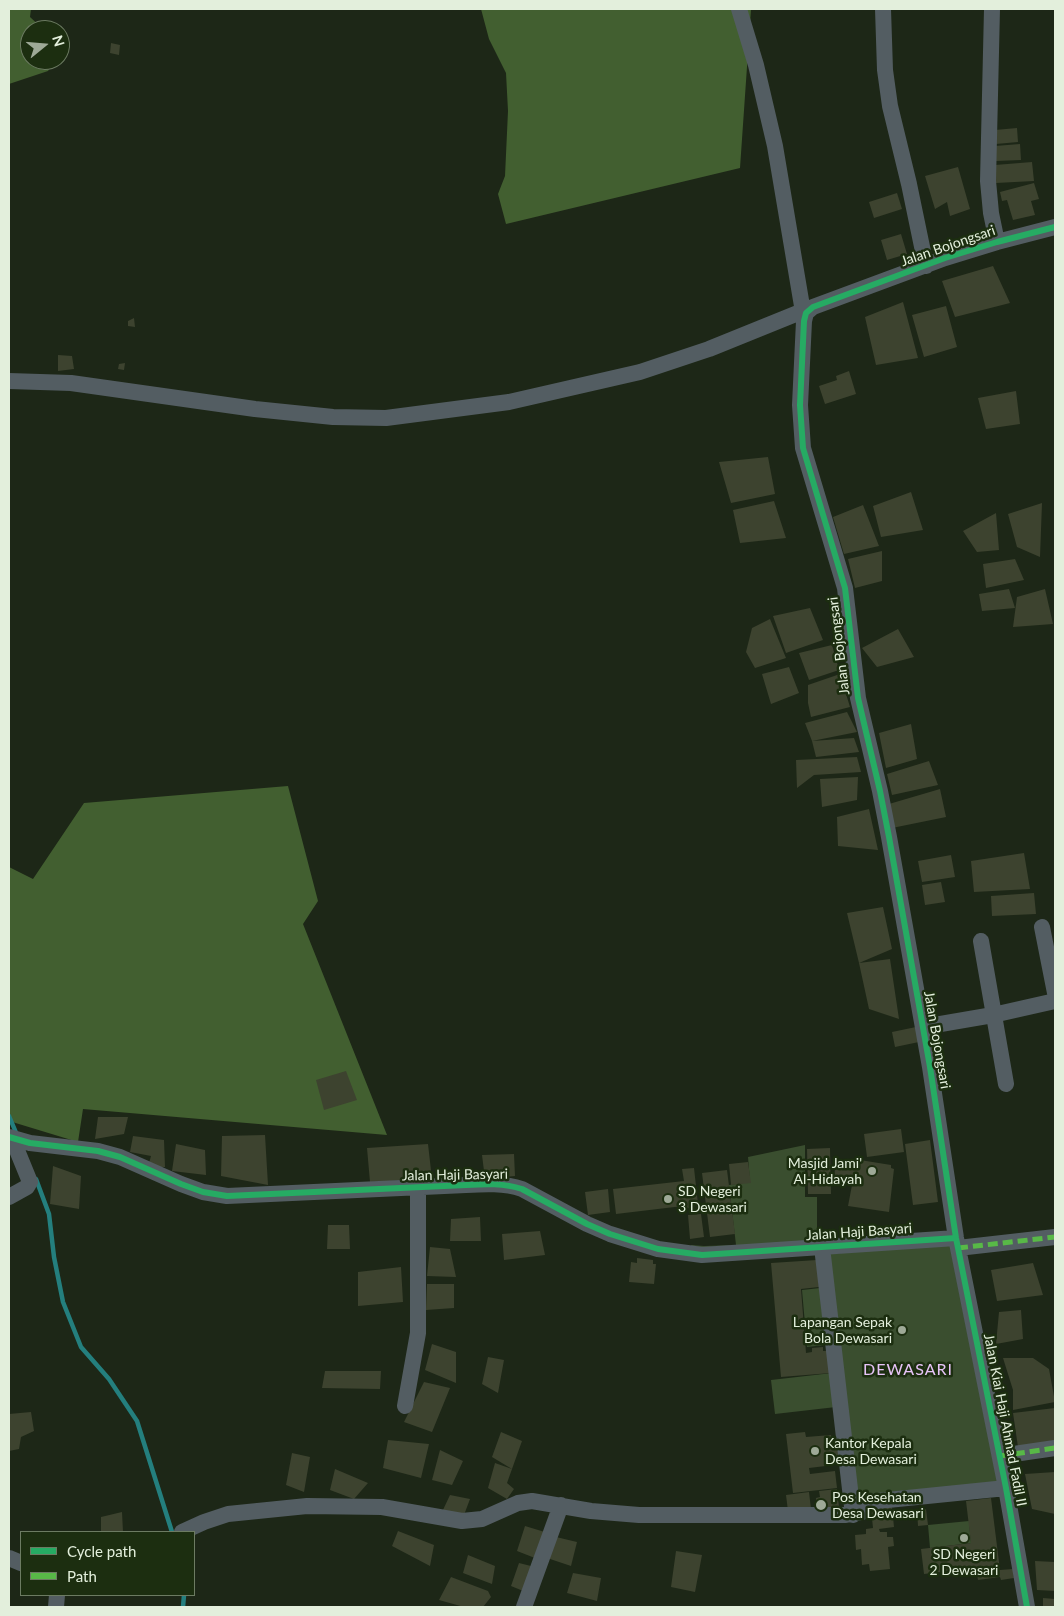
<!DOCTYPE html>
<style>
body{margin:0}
#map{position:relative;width:1064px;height:1616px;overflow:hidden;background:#1d2717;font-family:Lato,sans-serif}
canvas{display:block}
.frame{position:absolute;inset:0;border:10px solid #e3efdc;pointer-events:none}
.legend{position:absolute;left:20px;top:1531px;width:175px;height:65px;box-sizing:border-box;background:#1c2e10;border:1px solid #6c7b62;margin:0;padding:6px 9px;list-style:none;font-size:15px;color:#e3efdc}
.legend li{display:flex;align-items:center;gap:10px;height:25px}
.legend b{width:25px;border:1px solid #6c7b62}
.north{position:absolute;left:20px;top:20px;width:50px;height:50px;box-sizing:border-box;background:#1c2e10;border:1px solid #6c7b62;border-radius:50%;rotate:73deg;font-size:14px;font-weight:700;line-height:20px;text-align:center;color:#e3efdc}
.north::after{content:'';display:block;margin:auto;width:18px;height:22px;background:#9ea997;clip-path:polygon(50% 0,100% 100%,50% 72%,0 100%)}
</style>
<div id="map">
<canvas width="1064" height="1616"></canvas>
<div class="frame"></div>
<ul class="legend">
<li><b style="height:6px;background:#26ab63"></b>Cycle path</li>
<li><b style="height:6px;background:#58b947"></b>Path</li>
</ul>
<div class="north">N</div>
</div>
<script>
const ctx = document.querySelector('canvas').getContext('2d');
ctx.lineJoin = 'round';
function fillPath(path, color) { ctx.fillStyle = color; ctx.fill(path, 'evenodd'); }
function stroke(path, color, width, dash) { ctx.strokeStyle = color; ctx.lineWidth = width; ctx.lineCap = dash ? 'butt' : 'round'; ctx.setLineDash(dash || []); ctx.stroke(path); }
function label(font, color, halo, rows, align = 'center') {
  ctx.font = font + ' Lato,sans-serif'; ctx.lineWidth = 5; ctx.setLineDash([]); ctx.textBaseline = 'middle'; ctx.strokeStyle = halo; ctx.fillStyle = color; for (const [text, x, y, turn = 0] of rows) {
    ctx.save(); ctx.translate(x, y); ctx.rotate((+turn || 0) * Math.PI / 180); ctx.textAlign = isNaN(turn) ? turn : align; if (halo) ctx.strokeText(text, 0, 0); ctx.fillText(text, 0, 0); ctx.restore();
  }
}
const green = new Path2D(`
 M805,1145V1197H817V1241L692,1248L691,1245L704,1246L736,1245L729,1185L750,1182L748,1157Z
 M950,1245L998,1485L856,1499L828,1254Z
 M820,1288L825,1345L807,1347L802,1290Z
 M832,1373L836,1407L775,1414L771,1380Z
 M969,1521L971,1543L930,1548L928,1525Z`);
const forest = new Path2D(`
 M9,9H31L30,17L44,30H30V60H55L48,71L9,84Z
 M481,9H751L740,168L506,224L498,194L505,176L508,111L506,73L489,39Z
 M288,786L318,901L303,924L387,1135L83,1109L78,1142L9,1121V867L33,879L84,803Z`);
const stream = new Path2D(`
 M9,1116L17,1135
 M36,1179L49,1214L54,1257L63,1302L81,1347L109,1379L137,1421L172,1532
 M183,1607L184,1595`);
const building = new Path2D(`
 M111,43L120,45L119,55L110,53Z
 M1017,128L1018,142L996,144L995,130Z
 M1020,144L1021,160L996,161L995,146Z
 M1032,162L1034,181L996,183L995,165Z
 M958,167L970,209L950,216L947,202L935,209L925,176Z
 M1034,183L1039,199L1031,201L1035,215L1013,220L1007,200L1002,201L1000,192Z
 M897,193L902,209L874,218L869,202Z
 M901,234L907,254L887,260L881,240Z
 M993,266L1010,303L955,317L942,281Z
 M903,302L918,358L876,365L865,317Z
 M946,306L957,347L924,357L912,315Z
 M134,318L135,327L128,326V321Z
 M58,355L72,356L74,369L58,371Z
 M125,363L124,370L118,369L119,364Z
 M849,371L856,394L825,404L819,386L837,380L836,376Z
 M1016,391L1020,424L986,429L978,398Z
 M768,457L775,494L731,503L719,462Z
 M911,492L923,530L881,537L873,506Z
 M774,501L786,538L740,543L733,510Z
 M1042,503L1040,557L1017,547L1008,514Z
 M863,505L879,546L844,554L833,517Z
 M996,513L999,550L977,552L963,531Z
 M882,551V581L855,588L848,559Z
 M1015,559L1024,580L986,588L983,564Z
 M1009,589L1015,608L982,611L979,594Z
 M1045,589L1053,624L1013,627L1017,597Z
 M810,608L823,640L786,653L773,616Z
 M770,619L786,658L755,668L746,652L752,628Z
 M898,629L914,657L877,667L862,648Z
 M832,645L839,670L809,680L799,653Z
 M789,667L799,693L771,704L762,674Z
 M840,674L850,707L811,717L808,703V685Z
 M847,712L857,732L812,741L805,723Z
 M911,724L917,759L886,768L879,733Z
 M854,738L859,752L816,757L812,741Z
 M857,757L861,772L814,775L797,788L796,760Z
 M929,761L938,785L892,795L887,774Z
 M858,777L857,800L822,807L820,779Z
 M940,789L946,817L892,828L889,804Z
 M869,809L878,850L838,846L837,817Z
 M1024,853L1030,889L974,892L971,861Z
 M951,855L955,877L922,882L918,861Z
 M941,882L945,902L925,905L922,885Z
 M1034,893L1036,914L992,916L991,896Z
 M883,907L892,949L859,963L847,913Z
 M890,959L899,1019L869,1009L859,963Z
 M916,1027L919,1042L895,1047L892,1032Z
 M346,1071L357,1100L324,1110L316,1080Z
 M98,1117H128L124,1134L95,1139Z
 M901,1129L904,1152L867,1157L864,1134Z
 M265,1135L268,1185L221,1176L222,1136Z
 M133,1136L164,1140L165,1167H148L151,1156L130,1152Z
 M930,1140L938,1202L913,1205L905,1144Z
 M176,1144L205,1150L206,1175L172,1171Z
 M428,1144L432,1179L370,1182L367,1148Z
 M830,1148L831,1194H808L807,1149Z
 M514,1154L515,1176L485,1179L482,1155Z
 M860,1160L891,1165V1168L894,1169L889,1212L848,1206L853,1180L834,1177L836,1161L856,1164L859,1163Z
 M748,1162L751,1183L731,1185L729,1164Z
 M53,1166L81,1176L79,1209L50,1204Z
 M694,1168L698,1204L695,1205V1207L684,1209L683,1206L616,1214L613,1189L684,1181L682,1169Z
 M727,1170L735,1234L710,1237L702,1173Z
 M608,1189L610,1212L588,1215L585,1192Z
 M701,1214L704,1237L690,1239L688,1215Z
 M480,1217L481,1241H450L451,1219Z
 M328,1225H349L350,1249H327Z
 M540,1231L545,1255L504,1260L502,1234Z
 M430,1247L450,1249L456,1277L427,1276Z
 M637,1258L653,1260V1264H656L654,1284L629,1282L631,1262L637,1263Z
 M817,1260L819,1287L801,1289L806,1353L812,1352V1348L823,1347V1351H829L831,1373L781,1377L771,1263Z
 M1033,1263L1043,1295L997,1301L991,1270Z
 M401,1267L403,1302L358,1306V1272Z
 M427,1284H454V1308L426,1310Z
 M1021,1310L1023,1339L996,1344L999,1312Z
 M432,1344L456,1352V1383L425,1370Z
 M488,1357L504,1360L498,1393L482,1384Z
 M1003,1358H1033L1049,1369L1055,1402L1013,1410V1390Z
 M325,1371H381L380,1389L322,1388Z
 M424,1382L450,1388L432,1432L404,1422Z
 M1055,1408V1441L1018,1447L1013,1413Z
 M31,1412L34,1431L21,1437L19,1449L9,1451V1414Z
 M501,1432L522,1441L507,1483L514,1489L507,1499L488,1488L495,1463L512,1469L492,1457Z
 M805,1432L806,1437L831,1435L832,1443L841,1442L843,1456L834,1457V1465L809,1468L810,1474L835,1471L837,1488L793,1493L786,1434Z
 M388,1440L429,1444L421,1478L383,1468Z
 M440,1450L463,1461L452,1485L432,1480Z
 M292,1453L310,1457L304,1492L286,1485Z
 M335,1469L368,1483L354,1499L330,1490Z
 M1055,1472V1514L1032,1509L1025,1474Z
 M837,1489L839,1507L817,1509L816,1498L820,1497L819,1491Z
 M809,1492L811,1509L788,1511L786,1495Z
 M450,1495L470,1499L464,1515L442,1512Z
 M991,1498L1000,1570L1013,1569L1014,1578L1001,1580L1000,1577L978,1580L976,1568L924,1574L921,1549L971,1543L966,1501Z
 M892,1507L894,1527L879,1529L880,1532H887V1537H893L894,1546L888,1547L890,1569L870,1571L869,1564L862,1565L861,1549L856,1550L855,1535L866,1534V1529L873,1528L871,1509Z
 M926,1509L928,1525L918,1526L917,1510Z
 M122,1512L123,1532H101V1517Z
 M525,1526L548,1533L540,1560L517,1551Z
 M398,1531L434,1545L430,1566L392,1546Z
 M556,1537L577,1542L571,1566L547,1558Z
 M676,1551L702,1555L695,1592L671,1587Z
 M468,1555L495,1566L492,1584L463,1573Z
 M1035,1561L1055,1562V1591L1037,1590Z
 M519,1563L539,1568L533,1595L511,1586Z
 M573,1573L601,1578L597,1601L567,1593Z
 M451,1577L488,1591L491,1597L483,1607H464L439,1600Z
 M1043,1598L1055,1599V1607H1043Z`);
const minor = new Path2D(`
 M739,9L756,65L775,146L803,312
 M883,9L885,70L890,106L909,184L926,266
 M992,9L988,181L991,213L997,242
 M9,381L71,383L255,409L333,417L386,418L509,402L640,372L709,349L798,313H806
 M1042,927L1055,993
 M981,941L1006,1084
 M923,1027L993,1015L1055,1001
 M9,1137L30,1143L98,1151L120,1157L181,1184L203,1192L227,1196L466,1185C485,1184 504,1183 522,1189L587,1224L610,1234L658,1249L702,1255L956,1238
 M9,1197L27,1187L30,1182L12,1138
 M822,1247L853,1515
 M958,1248L1055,1237
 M405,1406L418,1333V1187
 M1000,1456L1055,1448
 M182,1532L204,1522L228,1514L307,1506L382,1507L462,1521L482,1519L518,1503L532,1501L591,1511L639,1515H846L862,1512L864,1506L868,1502L1006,1488
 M9,1558L21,1563
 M56,1607L57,1595
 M524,1607L561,1505
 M1027,1607L1006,1488L956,1238L930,1067L889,837L880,791L858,698L845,588L803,448L800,405L804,321L806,313L813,307L945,258L997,242L1055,227`);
const quiet = new Path2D(`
 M958,1248L1055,1237
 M1000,1456L1055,1448`);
const cycleway = new Path2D(`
 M9,1137L30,1143L98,1151L120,1157L181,1184L203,1192L227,1196L466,1185C485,1184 504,1183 522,1189L587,1224L610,1234L658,1249L702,1255L956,1238
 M1027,1607L1006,1488L956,1238L930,1067L889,837L880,791L858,698L845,588L803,448L800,405L804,321L806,313L813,307L945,258L997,242L1055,227`);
const markers = [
 [872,1171,5,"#9ea997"],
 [668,1199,5,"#9ea997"],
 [902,1330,5,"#9ea997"],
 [815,1451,5,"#9ea997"],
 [821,1505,6,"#9ea997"],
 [964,1538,5,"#9ea997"]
];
const streetNames = [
 ["Jalan Bojongsari",948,246,-19],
 ["Jalan Bojongsari",839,646,-97],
 ["Jalan Bojongsari",937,1040,80],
 ["Jalan Haji Basyari",455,1175,-1],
 ["Jalan Haji Basyari",859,1232,-4],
 ["Jalan Kiai Haji Ahmad Fadil II",1005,1420,79]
];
const poiNames = [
 ["Masjid Jami'",862,1163,"right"],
 ["Al-Hidayah",862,1179,"right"],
 ["SD Negeri",678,1191],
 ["3 Dewasari",678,1207],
 ["Lapangan Sepak",892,1322,"right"],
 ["Bola Dewasari",892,1338,"right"],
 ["Kantor Kepala",825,1443],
 ["Desa Dewasari",825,1459],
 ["Pos Kesehatan",832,1497],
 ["Desa Dewasari",832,1513],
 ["SD Negeri",964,1554,"center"],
 ["2 Dewasari",964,1570,"center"]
];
const quarterNames = [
 ["DEWASARI",908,1370]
];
fillPath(green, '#3a4e2f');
fillPath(forest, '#425f30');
stroke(stream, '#247f7e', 4.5);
fillPath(building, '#3d432f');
stroke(minor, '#535d62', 16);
stroke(quiet, '#58b947', 5, [10, 5]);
stroke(cycleway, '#26ab63', 6);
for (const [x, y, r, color] of markers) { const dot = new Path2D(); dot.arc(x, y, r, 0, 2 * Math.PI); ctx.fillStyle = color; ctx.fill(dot); stroke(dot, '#1c2e10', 2); }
label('14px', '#e3efdc', '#1c2e10', streetNames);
label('14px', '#e3efdc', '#1c2e10', poiNames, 'left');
ctx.letterSpacing = '1px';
label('16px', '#e7c4f8', '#1c2e10', quarterNames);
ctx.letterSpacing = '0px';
</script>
